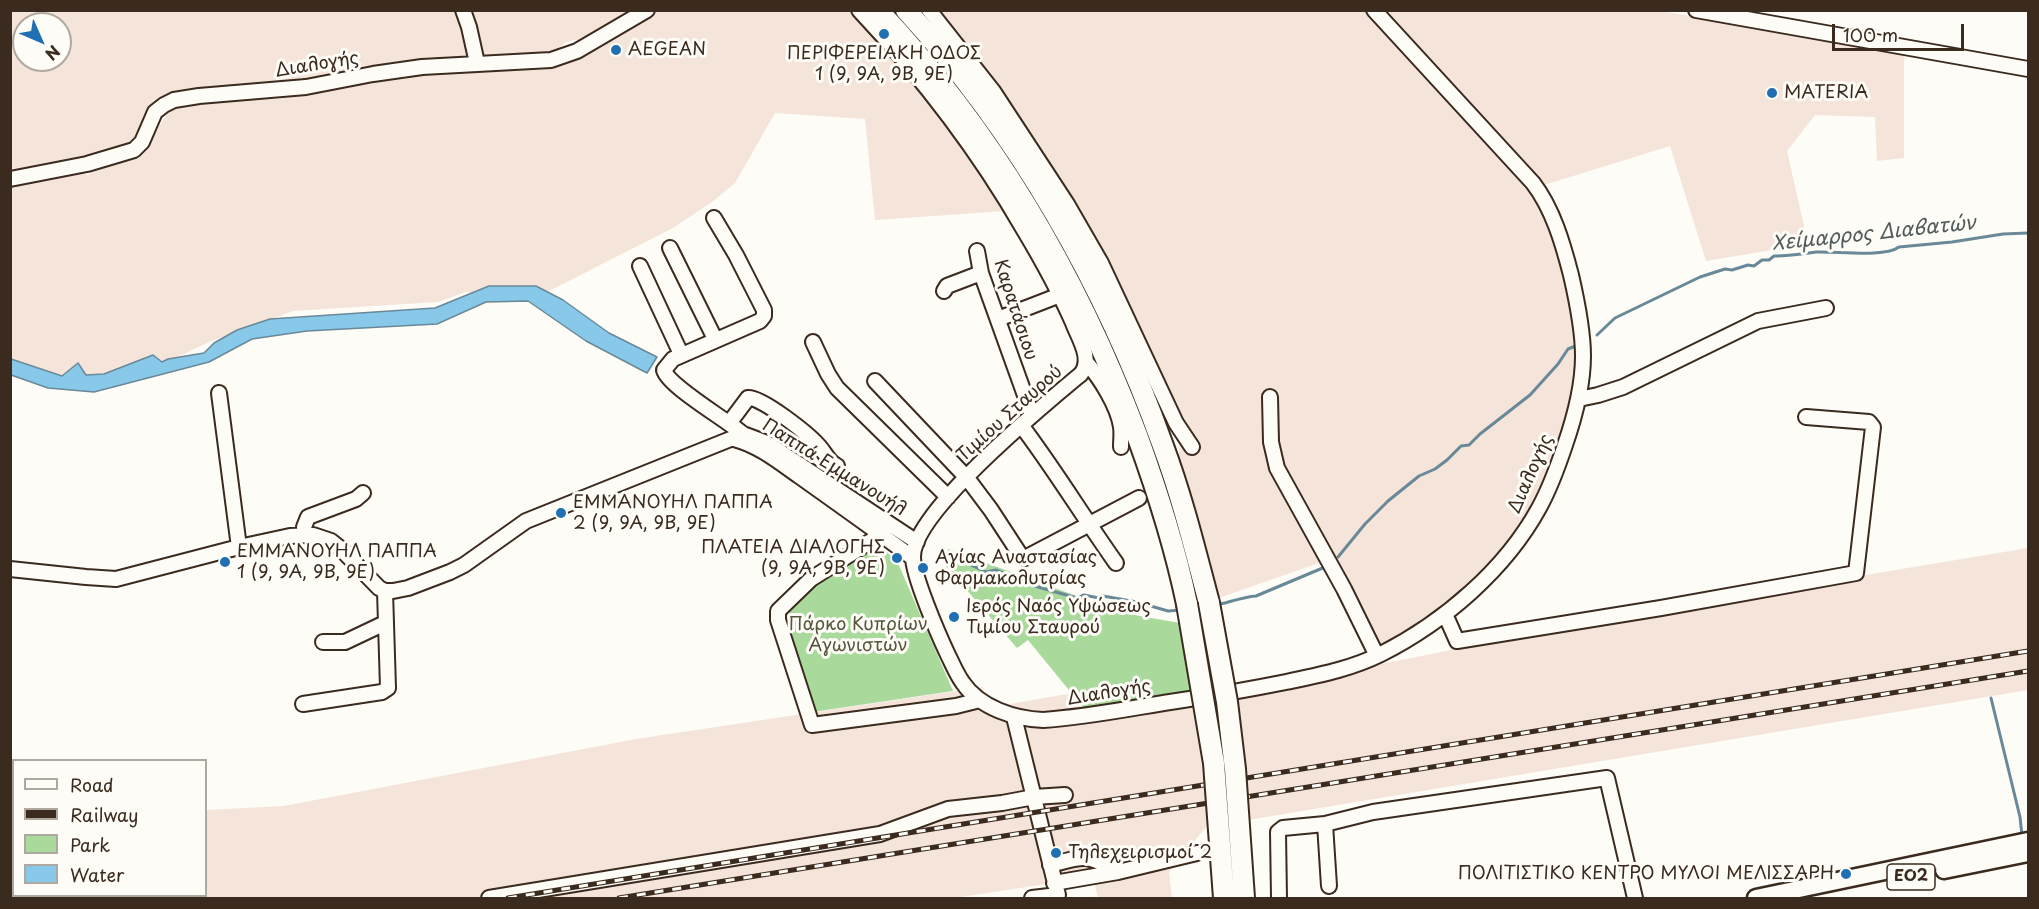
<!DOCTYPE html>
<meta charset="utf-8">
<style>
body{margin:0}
#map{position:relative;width:2039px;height:909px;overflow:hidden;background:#fdfcf7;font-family:"Playpen Sans",sans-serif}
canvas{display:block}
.frame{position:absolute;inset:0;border:12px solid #3b2a1e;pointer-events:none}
.legend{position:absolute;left:12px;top:759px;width:195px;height:138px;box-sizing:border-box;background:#fdfcf7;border:2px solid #afa8a0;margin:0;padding:8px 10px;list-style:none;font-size:18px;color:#3b2a1e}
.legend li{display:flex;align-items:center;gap:12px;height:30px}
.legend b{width:30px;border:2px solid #afa8a0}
.north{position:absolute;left:12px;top:12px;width:60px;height:60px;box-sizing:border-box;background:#fdfcf7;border:2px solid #afa8a0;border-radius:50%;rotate:135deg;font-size:16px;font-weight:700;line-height:24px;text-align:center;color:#3b2a1e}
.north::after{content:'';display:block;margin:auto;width:21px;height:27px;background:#1f6fb2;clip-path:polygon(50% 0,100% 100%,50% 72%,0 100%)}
.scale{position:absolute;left:1832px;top:24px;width:132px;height:27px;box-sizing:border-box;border:3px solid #3b2a1e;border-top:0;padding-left:8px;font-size:18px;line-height:21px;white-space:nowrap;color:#3b2a1e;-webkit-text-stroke:4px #fdfcf7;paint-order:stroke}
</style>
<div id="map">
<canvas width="2039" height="909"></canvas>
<div class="frame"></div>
<ul class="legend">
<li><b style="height:8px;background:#fdfcf7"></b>Road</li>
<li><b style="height:8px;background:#3b2a1e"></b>Railway</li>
<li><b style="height:16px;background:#a9da9b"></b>Park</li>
<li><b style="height:16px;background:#88c9e9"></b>Water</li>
</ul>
<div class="north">N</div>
<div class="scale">100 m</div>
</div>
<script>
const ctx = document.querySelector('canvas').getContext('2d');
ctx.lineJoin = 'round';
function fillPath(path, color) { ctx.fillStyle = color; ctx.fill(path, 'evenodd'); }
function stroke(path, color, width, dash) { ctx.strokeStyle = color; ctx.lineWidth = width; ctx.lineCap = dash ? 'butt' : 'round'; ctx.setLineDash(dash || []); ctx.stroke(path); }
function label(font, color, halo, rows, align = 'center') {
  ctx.font = font + ' "Playpen Sans",sans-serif'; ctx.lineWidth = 6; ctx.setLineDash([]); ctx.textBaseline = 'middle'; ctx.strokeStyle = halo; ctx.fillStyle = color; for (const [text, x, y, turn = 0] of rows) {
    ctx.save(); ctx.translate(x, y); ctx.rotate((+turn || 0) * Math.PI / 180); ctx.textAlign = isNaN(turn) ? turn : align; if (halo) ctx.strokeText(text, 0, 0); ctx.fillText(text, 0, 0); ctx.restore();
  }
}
const built = new Path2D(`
 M11,11H639L592,37L566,42L553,54L307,82L194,90L170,94L157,102L147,110L138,137L127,147L11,180ZM24,24H60V60H24Z
 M659,11H848L871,33L915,82L949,126L1005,211L875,220L865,119L775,113L735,183L712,202L673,228L547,292L471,295L468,291L438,302L293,311L209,342L165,363L101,379L59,375L11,359V185L76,171L87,175L128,156L138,159L167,114L177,108L242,99H279L358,83L414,75L475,69L552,66L577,58Z
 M931,11H1365L1483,140L1536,200L1551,226L1567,284L1576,330L1577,374L1568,423L1544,487L1520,529L1492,563L1461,593L1422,624L1381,650L1333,558L1216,599L1178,460L1182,428L1135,316L1103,252L1014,107L989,73L957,35Z
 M1381,11H1660L1904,51V158L1877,161L1875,117L1815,115L1787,151L1808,244L1706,261L1670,146L1541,186Z
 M2028,548V690L1206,827L1169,872L1172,898H1098L1093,877L954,898H11V865L13,864L14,896H206V810L284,806L636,739L983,687L987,708L1113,686L1193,701L1649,611Z`);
const green = new Path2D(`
 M878,543L898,563L953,691L813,712L780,611L824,574Z
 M948,549L1123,613L1180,623L1193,699L1091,717L1028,640L1017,648L945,565Z`);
const water = new Path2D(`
 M489,286H536L563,300L609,333L657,357L647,373L586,341L528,301L486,302L437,324L307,331L252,339L209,362L94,392L48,388L11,375V359L62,376L78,363L86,375L104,374L153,355L162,362L168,359L204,353L214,343L237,330L270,319L435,308Z`);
const stream = new Path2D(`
 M1597,335L1615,318L1700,277L1725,269L1732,270L1748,265L1754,266L1762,260H1769L1774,256C1788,256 1802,254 1816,252C1837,251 1884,258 1899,247L1952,242L2003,234L2028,233
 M943,555L960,560L986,572L996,570L1031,585L1077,598L1084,595L1099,598L1103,596L1137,602L1168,611L1181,610
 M1338,557L1365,524L1388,501L1419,476L1435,469L1447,460L1461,446L1469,445L1480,434L1530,395L1558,364L1568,349L1578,345
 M1217,605C1230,602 1243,597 1256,596L1325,567
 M1991,698L2020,817L2022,836`);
const minor = new Path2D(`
 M463,10L469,27L477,63
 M859,10C922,77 978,150 1024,230C1042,260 1059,291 1073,323C1079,339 1093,359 1081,374C1045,404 913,512 913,557C913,576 939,636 948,655C953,665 957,675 963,683C980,708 1015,719 1043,720C1090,717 1136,707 1183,700C1217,695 1251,689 1286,682C1319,675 1351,669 1381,654C1444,622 1505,570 1539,508C1550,488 1558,466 1565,445C1575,416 1583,387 1583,356C1583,329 1577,301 1571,275C1563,244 1553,209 1533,183L1374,10
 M929,10L993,91L1067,204L1101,263L1176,423L1192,447
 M1696,10L2028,69
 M10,179L87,164L134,150L142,142L155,112L164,105L174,100L199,96L306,87L373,74L422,67L551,60L577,51L647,10
 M714,218L736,255L764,310V316L760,321L673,359L664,370C668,386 727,420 743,434
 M670,248L715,339
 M977,251L981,273L1032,415
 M640,266L681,354
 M944,291L947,286L981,273
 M998,319L1060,295
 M813,342L828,374L837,388L948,497
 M1087,363C1100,378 1118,406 1121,427C1122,433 1121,440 1121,447
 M875,381L967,478L991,510L1021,556L1025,558L1139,498
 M219,393L239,547
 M1270,397L1271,442L1277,468L1344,589L1377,656
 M1579,399L1598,395L1623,387L1758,321L1826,308
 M730,422L748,398C762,397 808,434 818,445C825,452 828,462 837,466
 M1021,425C1055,470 1084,518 1116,563
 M734,439C758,445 779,462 799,476C837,503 875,530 913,558
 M882,534L811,579L778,611V620L812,725L956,706L980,700
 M305,535L304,527L308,517L356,499L363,493
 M10,569L86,577L116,579L239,547L290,536L313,535L331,541L341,549L379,588L385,591H393L408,588L450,572L464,565L526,521L743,434L767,443L917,542
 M1445,614L1457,641L1661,608L1856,573L1873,427L1869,422L1806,417
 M323,642H345L385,623
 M303,704L382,692L388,688L385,591
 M1014,717L1058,895L1032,898
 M1325,824L1373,812L1607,778L1635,898
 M1050,865C1085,856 1086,853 1118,872L1197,853
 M1054,883L1118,872
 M489,898L880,834L948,809L1002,803L1034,797L1065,795
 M1279,898L1278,832L1283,828L1325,824L1329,886`);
const major = new Path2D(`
 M1944,870L2028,853
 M1756,898L2028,841`);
const highway = new Path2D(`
 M878,10C993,132 1078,278 1137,435C1157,490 1175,546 1187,604
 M906,10C1020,135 1106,286 1163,446C1182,497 1195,550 1209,603`);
const rail = new Path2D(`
 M508,898L2028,651
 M619,898L2028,671`);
const highwayBridge = new Path2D(`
 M1209,603L1227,702L1235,769L1244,898
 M1187,604L1214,763L1224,898`);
const markers = [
 [884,34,6,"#1f6fb2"],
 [616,50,6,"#1f6fb2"],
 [1772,93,6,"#1f6fb2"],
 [561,513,6,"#1f6fb2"],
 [897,558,6,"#1f6fb2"],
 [225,562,6,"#1f6fb2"],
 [923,568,6,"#1f6fb2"],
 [954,617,6,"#1f6fb2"],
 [1056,853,6,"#1f6fb2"],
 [1846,874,6,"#1f6fb2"]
];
const shields = [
 [1911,877,48]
];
const shieldNames = [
 ["ΕΟ2",1911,877]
];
const poiNames = [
 ["AEGEAN",628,50],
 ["ΠΕΡΙΦΕΡΕΙΑΚΗ ΟΔΟΣ",884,54,"center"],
 ["1 (9, 9Α, 9Β, 9Ε)",884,75,"center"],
 ["MATERIA",1784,93],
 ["ΕΜΜΑΝΟΥΗΛ ΠΑΠΠΑ",573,503],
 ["2 (9, 9Α, 9Β, 9Ε)",573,524],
 ["ΠΛΑΤΕΙΑ ΔΙΑΛΟΓΗΣ",885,548,"right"],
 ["(9, 9Α, 9Β, 9Ε)",885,569,"right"],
 ["ΕΜΜΑΝΟΥΗΛ ΠΑΠΠΑ",237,552],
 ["1 (9, 9Α, 9Β, 9Ε)",237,573],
 ["Αγίας Αναστασίας",935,558],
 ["Φαρμακολυτρίας",935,579],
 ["Ιερός Ναός Υψώσεως",966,607],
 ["Τιμίου Σταυρού",966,628],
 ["Τηλεχειρισμοί 2",1068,853],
 ["ΠΟΛΙΤΙΣΤΙΚΟ ΚΕΝΤΡΟ ΜΥΛΟΙ ΜΕΛΙΣΣΑΡΗ",1834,874,"right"]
];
const streetNames = [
 ["Διαλογής",317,65,-9],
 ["Καρατάσιου",1015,310,72],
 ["Τιμίου Σταυρού",1010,414,-42],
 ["Παππά Εμμανουήλ",834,468,32],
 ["Διαλογής",1531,474,-66],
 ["Διαλογής",1109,693,-9]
];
const parkNames = [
 ["Πάρκο Κυπρίων",858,625],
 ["Αγωνιστών",858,646]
];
const waterNames = [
 ["Χείμαρρος Διαβατών",1874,234,-6]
];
fillPath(built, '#f5e4da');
fillPath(green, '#a9da9b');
fillPath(water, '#88c9e9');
stroke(water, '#698998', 1.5);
stroke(stream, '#698998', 3);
stroke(minor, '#3b2a1e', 18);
stroke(major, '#3b2a1e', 21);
stroke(highway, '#3b2a1e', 24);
stroke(minor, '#fdfcf7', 14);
stroke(major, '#fdfcf7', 16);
stroke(highway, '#fdfcf7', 20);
stroke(rail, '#3b2a1e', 5);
stroke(rail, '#fdfcf7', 3, [9]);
stroke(highwayBridge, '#3b2a1e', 24, []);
stroke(highwayBridge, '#fdfcf7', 20);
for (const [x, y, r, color] of markers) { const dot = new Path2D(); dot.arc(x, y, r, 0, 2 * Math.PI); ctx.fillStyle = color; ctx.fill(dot); stroke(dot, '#fdfcf7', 2); }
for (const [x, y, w] of shields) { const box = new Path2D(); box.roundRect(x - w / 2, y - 13, w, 26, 4.5); ctx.fillStyle = '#fdfcf7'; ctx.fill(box); stroke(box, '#3b2a1e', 1.5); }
label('bold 16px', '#3b2a1e', null, shieldNames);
label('18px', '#3b2a1e', '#fdfcf7', poiNames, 'left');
label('18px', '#3b2a1e', '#fdfcf7', streetNames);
label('18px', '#56563d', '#fdfcf7', parkNames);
label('italic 20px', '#525a5b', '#fdfcf7', waterNames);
</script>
